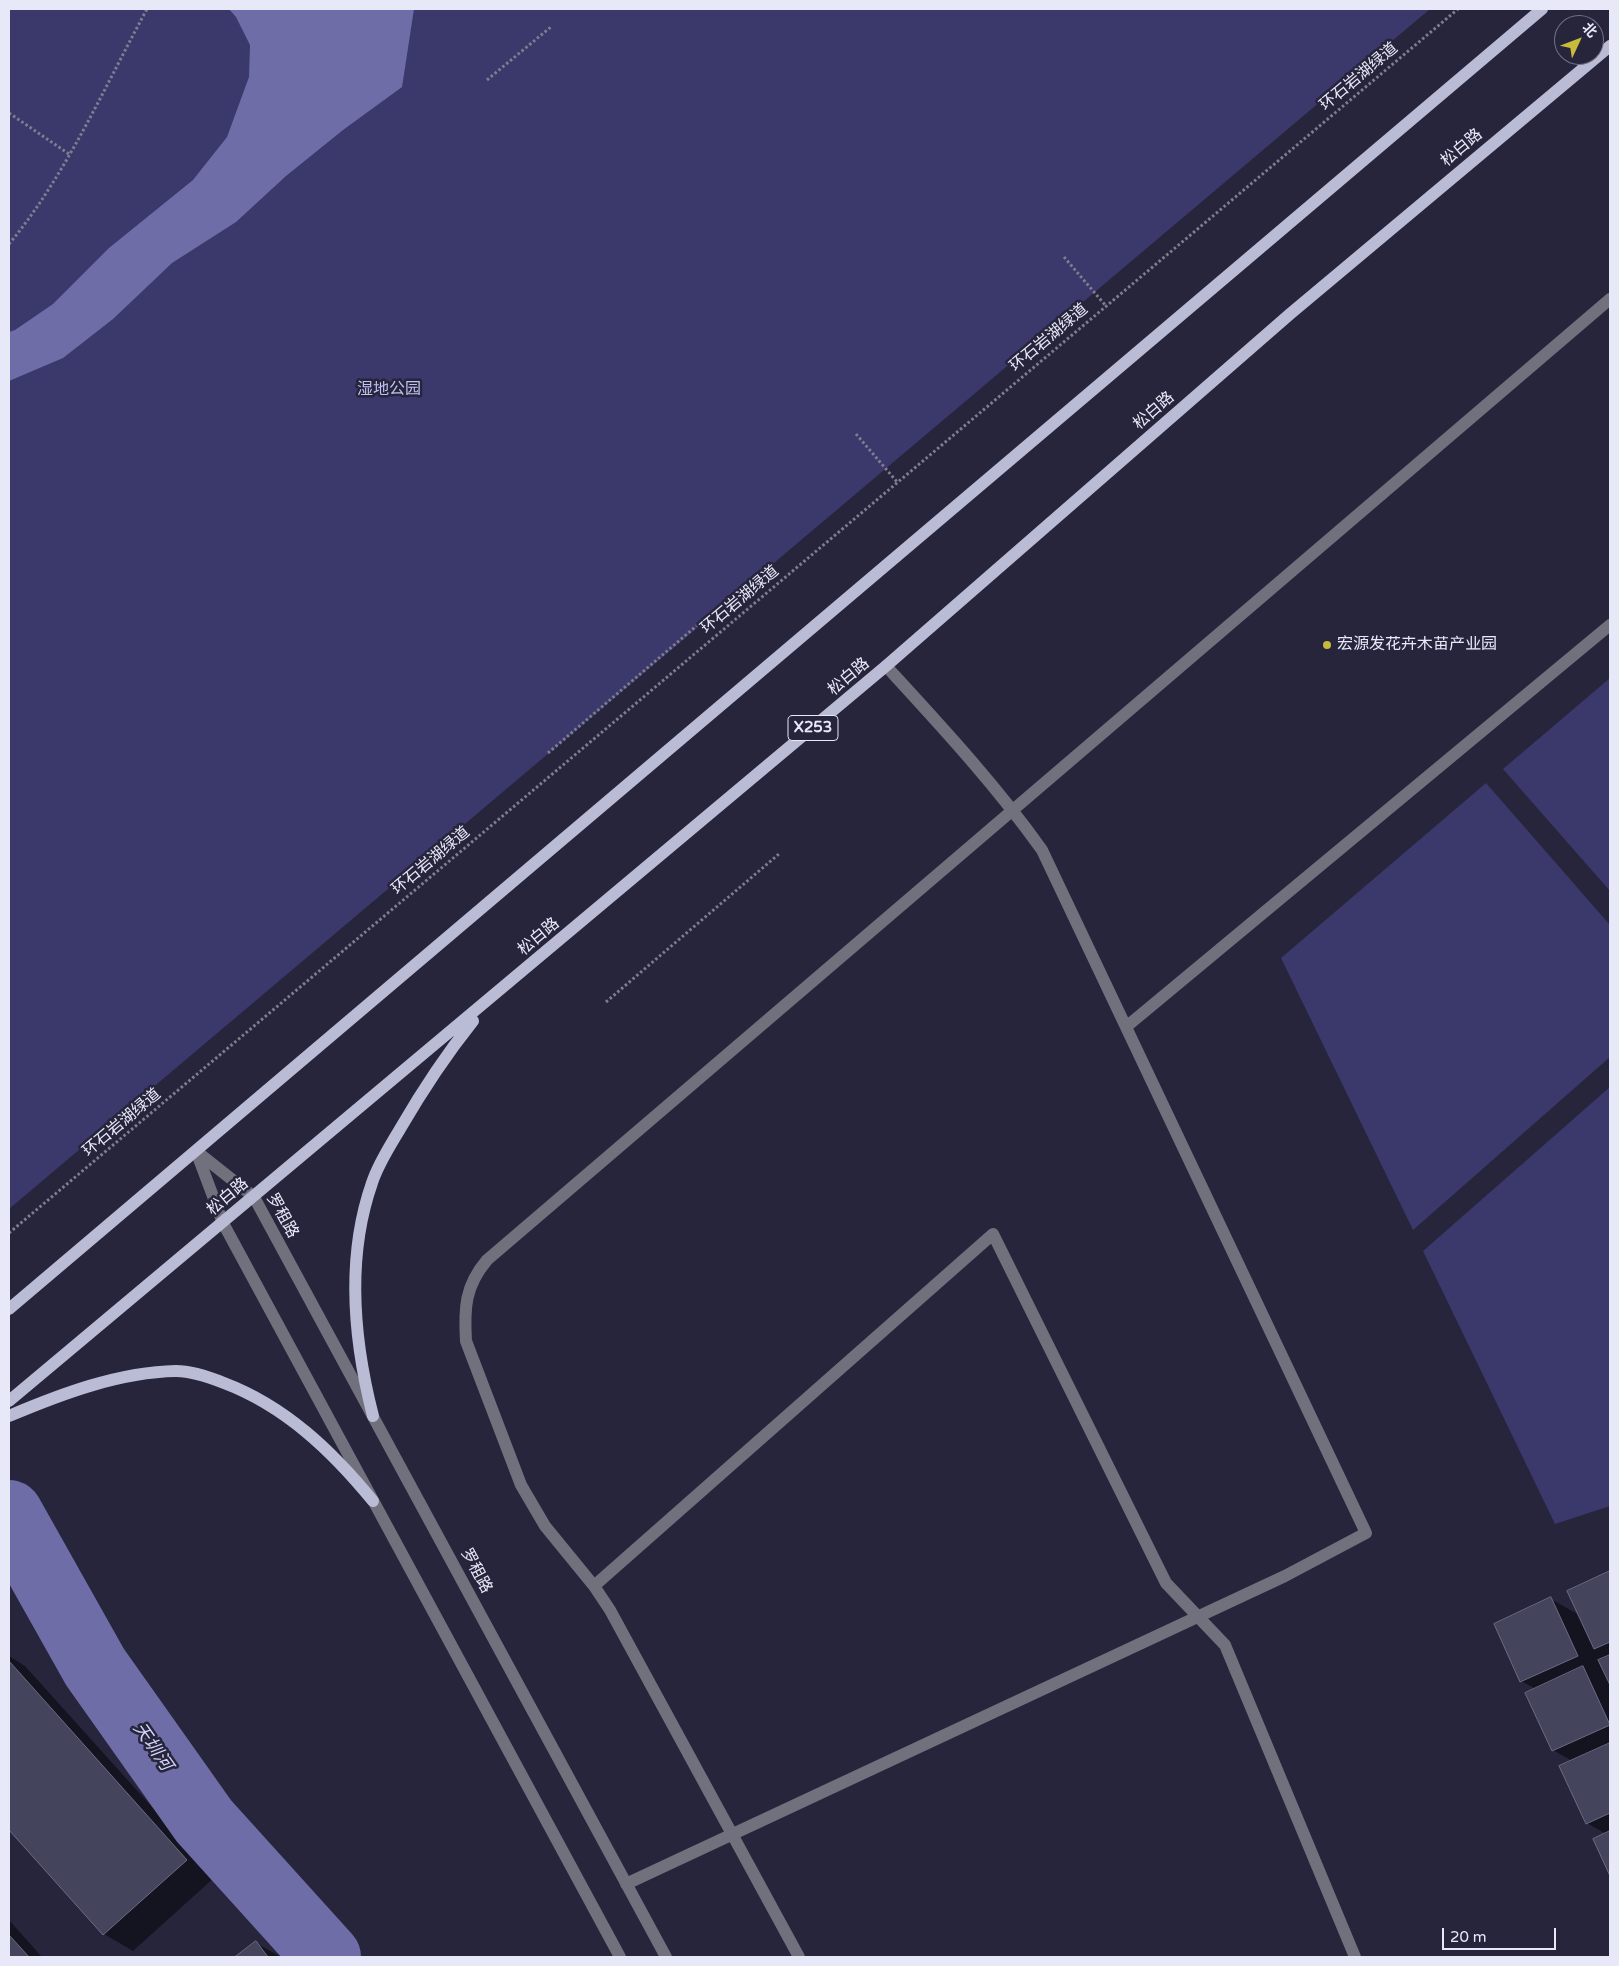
<!DOCTYPE html>
<meta charset="utf-8">
<style>
body{margin:0}
#map{position:relative;width:1619px;height:1966px;overflow:hidden;background:#26253c;font-family:"Varela Round","Noto Sans SC",sans-serif}
canvas{display:block}
.frame{position:absolute;inset:0;border:10px solid #e8e9f8;pointer-events:none}
.north{position:absolute;left:1554px;top:15px;width:50px;height:50px;box-sizing:border-box;background:#26253c;border:1px solid #747387;border-radius:50%;rotate:47deg;font-size:14px;font-weight:700;line-height:20px;text-align:center;color:#e8e9f8}
.north::after{content:'';display:block;margin:auto;width:18px;height:22px;background:#c7bb3b;clip-path:polygon(50% 0,100% 100%,50% 72%,0 100%)}
.scale{position:absolute;left:1442px;top:1928px;width:114px;height:22px;box-sizing:border-box;border:2px solid #e8e9f8;border-top:0;padding-left:6px;font-size:15px;line-height:18px;white-space:nowrap;color:#e8e9f8;-webkit-text-stroke:4px #26253c;paint-order:stroke}
</style>
<div id="map">
<canvas width="1619" height="1966"></canvas>
<div class="frame"></div>
<div class="north">北</div>
<div class="scale">20 m</div>
</div>
<script>
const ctx = document.querySelector('canvas').getContext('2d');
ctx.lineJoin = 'round';
function fillPath(path, color) { ctx.fillStyle = color; ctx.fill(path, 'evenodd'); }
function stroke(path, color, width, dash) { ctx.strokeStyle = color; ctx.lineWidth = width; ctx.lineCap = dash ? 'butt' : 'round'; ctx.setLineDash(dash || []); ctx.stroke(path); }
function label(font, color, halo, rows, align = 'center') {
  ctx.font = font + ' "Varela Round","Noto Sans SC",sans-serif'; ctx.lineWidth = 5; ctx.setLineDash([]); ctx.textBaseline = 'middle'; ctx.strokeStyle = halo; ctx.fillStyle = color; for (const [text, x, y, turn = 0] of rows) {
    ctx.save(); ctx.translate(x, y); ctx.rotate((+turn || 0) * Math.PI / 180); ctx.textAlign = isNaN(turn) ? turn : align; if (halo) ctx.strokeText(text, 0, 0); ctx.fillText(text, 0, 0); ctx.restore();
  }
}
const green = new Path2D(`
 M9,9H1430L9,1209Z
 M1610,678V891L1503,769Z
 M1486,783L1610,925V1057L1413,1230L1281,958Z
 M1610,1087V1506L1555,1524L1423,1251Z`);
const water = new Path2D(`
 M229,9H414L402,87L343,130L286,176L236,222L172,263L113,319L63,358L9,381V332L15,330L53,304L109,248L193,180L227,137L249,77L250,45L236,17Z`);
const shadow = new Path2D(`
 M1610,1573V1873L1594,1839L1606,1834L1587,1823L1572,1761L1553,1750L1536,1689L1521,1681L1551,1599L1579,1615L1569,1592Z
 M9,1656L25,1666L215,1877L133,1951L104,1934L9,1828Z
 M9,1920L42,1957H9Z
 M256,1943L281,1957H237Z`);
const river = new Path2D(`
 M9,1514L95,1667L204,1821L327,1957`);
const building = new Path2D(`
 M1610,1571V1642L1594,1649L1567,1591Z
 M1551,1597L1578,1656L1520,1682L1494,1624Z
 M1610,1655V1685L1598,1660Z
 M9,1661L187,1860L103,1935L9,1830Z
 M1583,1666L1610,1725L1552,1751L1525,1693Z
 M1610,1743V1813L1586,1824L1559,1766Z
 M1610,1831V1876L1593,1839Z
 M9,1935L29,1957H9Z
 M256,1941L268,1957H235Z`);
const path = new Path2D(`
 M487,80L552,26
 M9,113L69,154
 M9,244C65,177 105,86 147,9
 M1064,257L1106,306
 M856,434L898,483
 M548,753L715,610
 M606,1002L780,853
 M9,1233L1458,9`);
const minor = new Path2D(`
 M1126,1027L1610,625
 M196,1151L254,1197L666,1957
 M196,1151L223,1223L620,1957
 M594,1586L993,1234L1166,1583L1225,1645L1355,1957
 M626,1884L1285,1576L1366,1533L1042,850C995,784 941,726 886,666
 M799,1957L610,1610L594,1586L545,1526L521,1485L466,1341C464,1308 465,1286 487,1260L1610,299`);
const major = new Path2D(`
 M9,1309L1542,9
 M9,1401L886,666L1290,314L1610,46
 M9,1416C61,1394 119,1372 176,1371C191,1371 209,1377 224,1383C285,1406 332,1451 373,1501
 M373,1416C354,1342 346,1257 372,1183C378,1164 390,1146 400,1129C422,1091 445,1056 473,1021`);
const markers = [
 [1327,645,5,"#c7bb3b"]
];
const shields = [
 [813,728,50]
];
const shieldNames = [
 ["X253",813,728]
];
const streetNames = [
 ["环石岩湖绿道",1359,77,-40],
 ["松白路",1462,148,-40],
 ["环石岩湖绿道",1049,338,-40],
 ["松白路",1154,411,-41],
 ["环石岩湖绿道",740,600,-40],
 ["松白路",849,677,-40],
 ["环石岩湖绿道",431,861,-40],
 ["松白路",539,937,-40],
 ["环石岩湖绿道",122,1123,-40],
 ["松白路",228,1197,-40],
 ["罗租路",282,1216,61],
 ["罗租路",476,1571,62]
];
const parkNames = [
 ["湿地公园",389,390]
];
const poiNames = [
 ["宏源发花卉木苗产业园",1337,645]
];
const waterNames = [
 ["天圳河",152,1747,55]
];
fillPath(green, '#3b386b');
fillPath(water, '#6e6da7');
fillPath(shadow, '#0007');
stroke(river, '#6e6da7', 68);
fillPath(building, '#44445d');
stroke(building, '#6a6b85', 1);
stroke(path, '#7e7e91', 3, [2.5, 2.5]);
stroke(minor, '#71717e', 12);
stroke(major, '#babbd4', 12);
for (const [x, y, r, color] of markers) { const dot = new Path2D(); dot.arc(x, y, r, 0, 2 * Math.PI); ctx.fillStyle = color; ctx.fill(dot); stroke(dot, '#26253c', 2); }
for (const [x, y, w] of shields) { const box = new Path2D(); box.roundRect(x - w / 2, y - 12.5, w, 25, 4); ctx.fillStyle = '#26253c'; ctx.fill(box); stroke(box, '#e8e9f8', 1); }
label('bold 15px', '#e8e9f8', null, shieldNames);
label('16px', '#e8e9f8', '#26253c', streetNames);
label('16px', '#c0c1f4', '#26253c', parkNames);
label('16px', '#e8e9f8', '#26253c', poiNames, 'left');
label('italic 18px', '#d2d3f6', '#26253c', waterNames);
</script>
